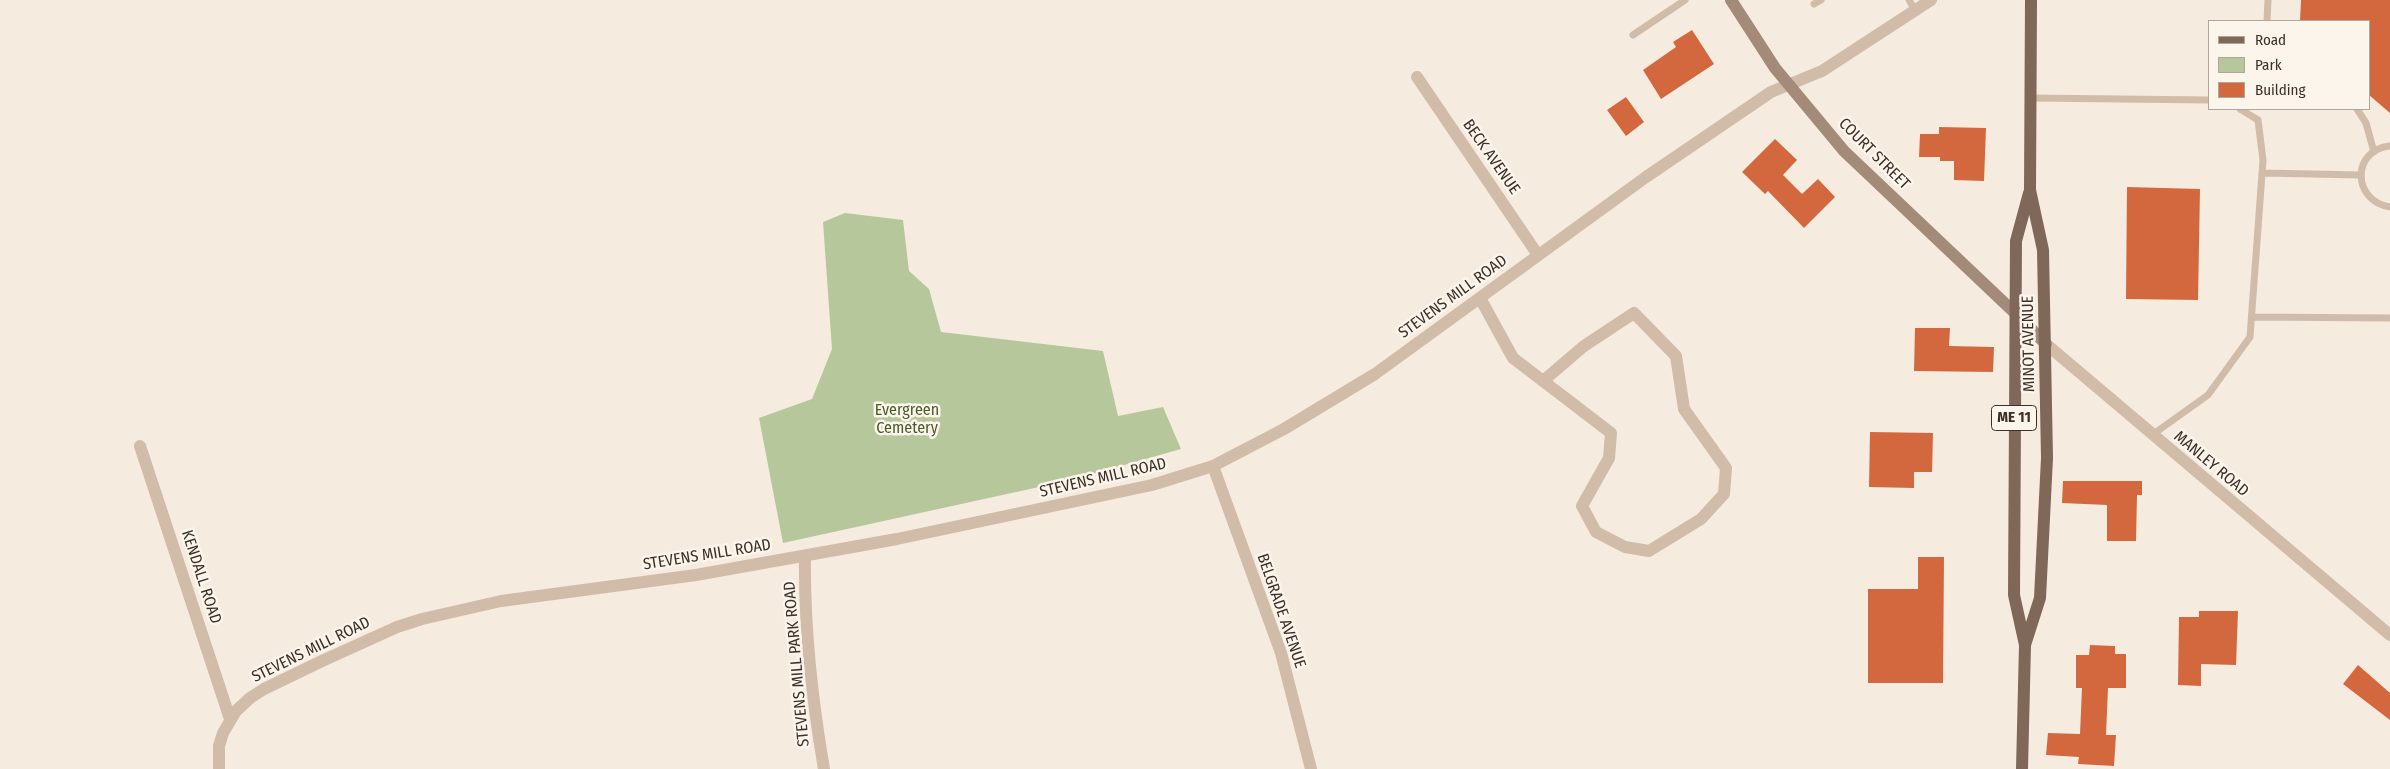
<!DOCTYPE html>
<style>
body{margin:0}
#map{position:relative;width:2390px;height:769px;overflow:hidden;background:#f6ebdf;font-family:"Fira Sans Condensed",sans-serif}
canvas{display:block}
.legend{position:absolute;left:2208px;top:20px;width:162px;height:90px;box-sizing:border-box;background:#fcf5ec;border:1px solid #afa69e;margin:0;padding:6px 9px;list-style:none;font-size:15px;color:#3c3029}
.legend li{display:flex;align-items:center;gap:10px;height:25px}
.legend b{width:25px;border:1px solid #afa69e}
</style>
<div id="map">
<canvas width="2390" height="769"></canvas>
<ul class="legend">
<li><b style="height:6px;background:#7f6759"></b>Road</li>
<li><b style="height:14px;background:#b7c79c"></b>Park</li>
<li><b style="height:14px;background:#d3683f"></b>Building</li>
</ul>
</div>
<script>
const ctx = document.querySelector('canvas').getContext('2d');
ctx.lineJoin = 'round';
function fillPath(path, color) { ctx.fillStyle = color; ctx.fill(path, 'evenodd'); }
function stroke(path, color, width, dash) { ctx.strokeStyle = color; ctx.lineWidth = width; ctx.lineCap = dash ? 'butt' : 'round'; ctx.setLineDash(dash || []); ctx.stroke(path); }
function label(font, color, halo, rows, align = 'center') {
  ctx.font = font + ' "Fira Sans Condensed",sans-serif'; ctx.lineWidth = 5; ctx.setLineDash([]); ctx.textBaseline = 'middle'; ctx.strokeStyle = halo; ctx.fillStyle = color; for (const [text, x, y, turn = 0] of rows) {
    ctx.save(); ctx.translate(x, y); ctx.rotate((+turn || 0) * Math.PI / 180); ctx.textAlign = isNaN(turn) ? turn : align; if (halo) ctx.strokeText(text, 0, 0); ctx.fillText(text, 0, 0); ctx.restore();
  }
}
const green = new Path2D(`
 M845,213L903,220L909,271L929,289L941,332L1103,351L1118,416L1163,407L1181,449L1071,480L783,543L759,418L812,399L832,349L823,222Z`);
const building = new Path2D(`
 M2301,0H2390V113L2369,95V21H2300Z
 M1692,30L1714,64L1661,99L1643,70L1676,47L1673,42Z
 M1626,97L1644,122L1626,136L1607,110Z
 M1939,127L1986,128L1984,181L1954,180V161H1940V157H1919L1920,134H1939Z
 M1775,139L1797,160L1783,175L1802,194L1818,179L1835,197L1804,228L1768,191L1765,194L1742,172Z
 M2127,187L2200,189L2198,300L2126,299Z
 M1915,328H1950L1949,346L1994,347L1993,372L1914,371Z
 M1870,432L1933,433L1932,472H1914V488L1869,487Z
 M2063,481H2142V495H2137L2136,541H2107V505L2062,503Z
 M1918,557H1944L1943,683H1868V589H1918Z
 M2199,611H2238L2236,665L2201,664V686L2178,685L2179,617H2199Z
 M2090,645L2115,646V654H2126V688H2108L2106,735H2116L2114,766L2078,764L2079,757L2046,755L2048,733L2080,734L2082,688H2076V655H2089Z
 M2358,665L2390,693V720L2343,684Z`);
const service = new Path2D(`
 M1909,0L1915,10
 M1814,4L1821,0
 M2267,21L2268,0
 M1633,35L1685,0
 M2030,98L2209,100
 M2357,109L2366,123L2374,152
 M2390,146C2351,150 2352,201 2390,207
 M2263,173L2361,175
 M2252,317L2390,318
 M2152,435L2208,395L2250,337L2263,160L2258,120L2240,109`);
const minor = new Path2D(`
 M1417,77L1538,255
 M1480,298L1513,358L1611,433L1609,458L1582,506L1596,532L1625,547L1649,551L1701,519L1724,494L1726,468L1684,409L1676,356L1634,313L1584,346L1543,381
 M140,446L230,719
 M1213,466L1281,653L1311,769
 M805,556C804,628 812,699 824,769
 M219,769V746L223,733L236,711L250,698L264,689L322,661L397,627L422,619L501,601L696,575L897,539L1152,485L1213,466L1284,429L1375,374L1646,177L1771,92L1822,71L1931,0`);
const tertiary = new Path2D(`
 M2046,344L2390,635`);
const secondary = new Path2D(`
 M1731,0L1775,68L1844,151L2015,313L2046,344`);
const primary = new Path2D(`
 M2025,645L2040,598L2047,458L2043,250L2030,190L2031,0
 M2022,769L2025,645L2014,595L2016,241L2029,193`);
const shields = [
 [2014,418,45]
];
const shieldNames = [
 ["ME 11",2014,418]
];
const streetNames = [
 ["COURT STREET",1874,154,45],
 ["BECK AVENUE",1491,157,55],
 ["STEVENS MILL ROAD",1453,297,-36],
 ["MINOT AVENUE",2029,344,-91],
 ["MANLEY ROAD",2211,464,40],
 ["STEVENS MILL ROAD",1103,478,-13],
 ["STEVENS MILL ROAD",707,555,-9],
 ["KENDALL ROAD",201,577,72],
 ["BELGRADE AVENUE",1281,611,71],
 ["STEVENS MILL ROAD",311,650,-26],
 ["STEVENS MILL PARK ROAD",797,664,-95]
];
const parkNames = [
 ["Evergreen",907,411],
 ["Cemetery",907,429]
];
fillPath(green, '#b7c79c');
fillPath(building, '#d3683f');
stroke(service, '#d0bca8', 7);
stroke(minor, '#d0bca8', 12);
stroke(tertiary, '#d0bca8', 12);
stroke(secondary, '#a48a79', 12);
stroke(primary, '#7f6759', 12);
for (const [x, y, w] of shields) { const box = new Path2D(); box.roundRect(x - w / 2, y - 12.5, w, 25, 4); ctx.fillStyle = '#fcf5ec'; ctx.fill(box); stroke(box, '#3c3029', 1); }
label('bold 15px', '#3c3029', null, shieldNames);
label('16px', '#3c3029', '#fcf5ec', streetNames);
label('16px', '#495d2a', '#fcf5ec', parkNames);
</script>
